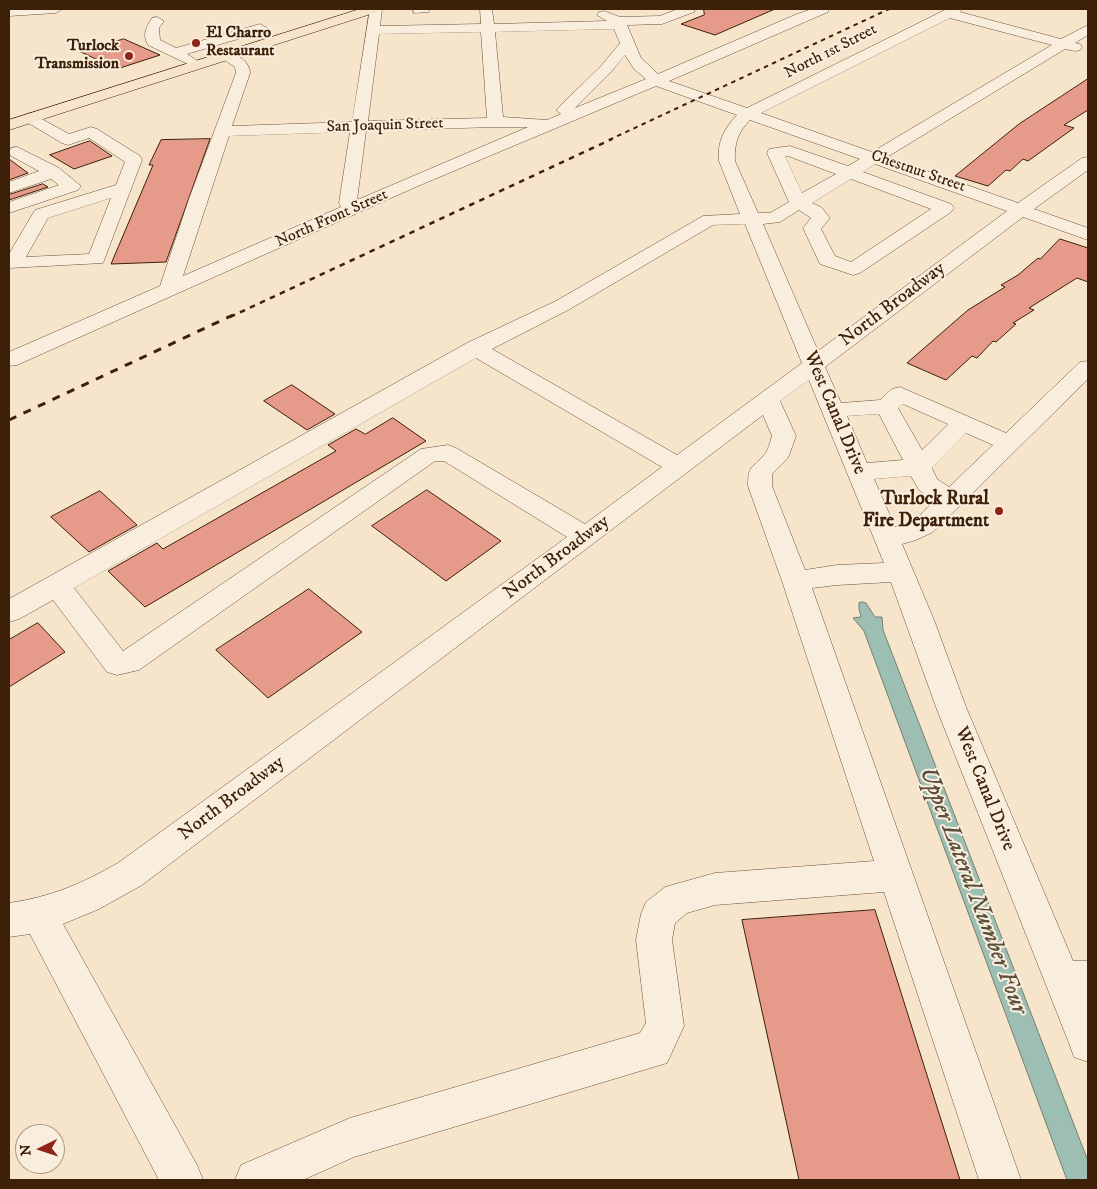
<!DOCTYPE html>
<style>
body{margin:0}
#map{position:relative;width:1097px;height:1189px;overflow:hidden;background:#f6e4cb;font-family:"IM FELL DW Pica",serif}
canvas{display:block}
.frame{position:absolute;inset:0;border:10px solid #3c2007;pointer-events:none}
.north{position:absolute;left:15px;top:1124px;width:50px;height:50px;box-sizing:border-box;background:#f9eddd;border:1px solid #ad9b87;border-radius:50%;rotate:266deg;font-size:14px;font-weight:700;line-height:20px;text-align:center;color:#3c2007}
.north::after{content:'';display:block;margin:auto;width:18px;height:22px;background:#8f2418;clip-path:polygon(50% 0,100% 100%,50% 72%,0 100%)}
</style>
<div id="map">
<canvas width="1097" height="1189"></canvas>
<div class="frame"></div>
<div class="north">N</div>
</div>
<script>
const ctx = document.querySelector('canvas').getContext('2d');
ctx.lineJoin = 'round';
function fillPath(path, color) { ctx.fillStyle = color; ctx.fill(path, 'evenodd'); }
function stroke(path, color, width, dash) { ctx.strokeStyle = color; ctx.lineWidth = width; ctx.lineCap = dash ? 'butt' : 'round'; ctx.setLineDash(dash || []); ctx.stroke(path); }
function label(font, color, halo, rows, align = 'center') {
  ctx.font = font + ' "IM FELL DW Pica",serif'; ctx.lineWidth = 4; ctx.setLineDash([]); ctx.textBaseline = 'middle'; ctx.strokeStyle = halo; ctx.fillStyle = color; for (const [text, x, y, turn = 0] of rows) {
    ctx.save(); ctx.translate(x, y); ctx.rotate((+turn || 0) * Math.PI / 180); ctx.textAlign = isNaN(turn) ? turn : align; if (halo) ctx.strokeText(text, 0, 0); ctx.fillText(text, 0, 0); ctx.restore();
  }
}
const water = new Path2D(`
 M863,602L866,603L875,617H882L883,630L1088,1161V1180H1067L864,631L853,618L861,617L859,609V603Z`);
const building = new Path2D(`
 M704,9H775L715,35L681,24L704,15Z
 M124,39L160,55L117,69L81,52Z
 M1088,79V110L1064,125L1074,128L1028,161L1023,159L1010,171L1006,170L988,186L955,176L1019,124Z
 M210,139L166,262L111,264L153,165H149L161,140Z
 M90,141L112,156L74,169L50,155Z
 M9,159L28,173L9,180Z
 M43,184L48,187L9,200V195Z
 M1060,239L1088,248V282L1077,278L1029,308L1034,310L1013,323L1016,324L996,342L993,341L977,358L972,356L946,380L907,363L968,310L1005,287L1001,285L1018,275L1038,258L1040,259Z
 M292,385L335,414L307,430L264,401Z
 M393,418L426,441L145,607L108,571L157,543L163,549L336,451L328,445L356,429L365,434Z
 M427,490L501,541L446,581L372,526Z
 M100,491L137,525L89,552L51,517Z
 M309,589L362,632L268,698L216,650Z
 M38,623L65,652L9,687V640Z
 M875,910L960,1180H799L742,920Z`);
const minor = new Path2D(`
 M9,9H62L56,13L9,16Z
 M370,9H382L380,26L481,24L480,9H492L494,24L607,21L597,15L599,12L604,11L620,17L660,16L678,9H695L694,12L662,24L627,25L641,58L658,74L797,14L812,9H829L828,12L669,81L747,108L947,9H963L960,12L1061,39L1088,25V35L1075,43L1080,44L1082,47L1080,50L1075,51L1065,49L887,157L1018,203L1082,158L1088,157V170L1034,209L1088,228V240L1023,217L825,367L841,403L880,400L892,389L900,387L1006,433L1080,362L1088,361V379L933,532L916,540L902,544L934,620L966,707L1073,961H1088V1062L1074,1057L1069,1043L936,707L891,582L837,585L812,588L1021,1180H979L884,892L715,905L687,913L675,923L672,940L684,1026L667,1063L354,1157L303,1180H235L241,1165L350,1118L640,1033L646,1023L636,940L641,914L646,902L665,887L715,873L874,861L782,581L748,486C748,465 752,469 764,455C768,451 770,442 772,436L763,415L142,885L99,909L63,924L197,1165L203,1180H159L30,934L9,937V903C51,897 81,884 118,863L567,537L444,461H435L139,670L117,675L107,672L53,600L19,619L9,622V599L467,343L556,301L703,216L740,214L719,161C717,142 724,129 737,115L656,86L418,186L17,365L9,366V352L160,286L189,199L236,73L235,67L218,56L220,53C232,50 250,60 250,73L232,126L352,122ZM950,18L1052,45L872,152L761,113ZM614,29L620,43L601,66L559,107L556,110L561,114L547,120L503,117L495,32ZM481,32L487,118L368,121L379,34ZM625,55L634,69L646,79L575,108L611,72ZM750,120L860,159L848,166L790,146L769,149L767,153L789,202L770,213H758L735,161C734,144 738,132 750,120ZM495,127H528L357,200L366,131ZM350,132L339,203L341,207L183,276L229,136ZM785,156H788L836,174L802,193ZM875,164L1007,211L818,351L763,224L780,222L799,210L811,218L803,228L820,264L853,275L860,273L951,212L954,208L951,204L863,172ZM851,179L931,209L851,262L835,256L821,229L830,218L821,207L812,203ZM745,224L802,363L677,455L492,349L570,309L713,225ZM476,358L662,467L585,524L456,448L448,445L421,449L123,651L74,588ZM809,380L884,563L837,565L805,570L772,486V474L788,458L796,436L780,401ZM903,404L948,424L922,450L898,408ZM879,414L903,460L867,463L847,416ZM966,433L993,445L949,487L937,479L932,468ZM911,476L919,490L934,501L915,520L895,527L874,479Z
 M413,9H430L429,12L414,13Z
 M157,17L164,21L159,28L160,40L176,48L260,24L267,28L265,31L187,54L199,62L197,65L192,66L148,45C142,35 146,27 152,18Z
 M31,113L69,134L91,127L97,129L140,156L142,160L103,263L9,268V254L35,210L116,185L125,162L89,138L68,145L62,143L25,121L23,118L25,115ZM111,198L89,254L26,257L48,218Z
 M17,147L59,168L81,186L78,190L9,213V202L59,185L51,179L9,193V182L39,171L11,156L9,152L11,148Z`);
const major = new Path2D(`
 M360,9H378L377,12L9,130V120Z`);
const railFar2 = new Path2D(`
 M609,140L889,9`);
const railFar1 = new Path2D(`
 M230,317L612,139`);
const rail = new Path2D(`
 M9,420L233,315`);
const markers = [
 [196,43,5,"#8f2418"],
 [129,56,5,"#8f2418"],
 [999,511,5,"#8f2418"]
];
const farPoinames = [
 ["El Charro",206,34],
 ["Restaurant",206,52],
 ["Turlock",119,47,"right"],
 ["Transmission",119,65,"right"]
];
const farStreetnames = [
 ["North 1st Street",831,52,-27],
 ["San Joaquin Street",385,126,-2],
 ["Chestnut Street",918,172,19],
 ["North Front Street",332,219,-24]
];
const streetNames = [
 ["North Broadway",893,305,-37],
 ["West Canal Drive",834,413,67],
 ["North Broadway",557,558,-37],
 ["West Canal Drive",984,789,68],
 ["North Broadway",232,799,-37]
];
const poiNames = [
 ["Turlock Rural",989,500],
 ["Fire Department",989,522]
];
const nearWaternames = [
 ["Upper Lateral Number Four",972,891,69]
];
fillPath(water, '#9dbfb3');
stroke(water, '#767f6e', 1);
fillPath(building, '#e69a89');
stroke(building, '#3c2007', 1);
stroke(minor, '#6a5138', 1);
stroke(major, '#3c2007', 1);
fillPath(minor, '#f9eddd');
fillPath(major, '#f6e4cb');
stroke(railFar2, '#3c2007', 2, [4.5, 4.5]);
stroke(railFar1, '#3c2007', 2.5, [5.5, 5.5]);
stroke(rail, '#3c2007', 3, [8, 8]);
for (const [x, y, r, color] of markers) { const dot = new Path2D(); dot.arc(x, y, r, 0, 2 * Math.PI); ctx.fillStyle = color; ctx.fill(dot); stroke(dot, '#f9eddd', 2); }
label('bold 16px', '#3c2007', '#f9eddd', farPoinames, 'left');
label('16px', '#3c2007', '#f9eddd', farStreetnames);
label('19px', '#3c2007', '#f9eddd', streetNames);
label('bold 19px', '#3c2007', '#f9eddd', poiNames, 'right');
label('italic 24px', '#59503b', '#f9eddd', nearWaternames);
</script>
